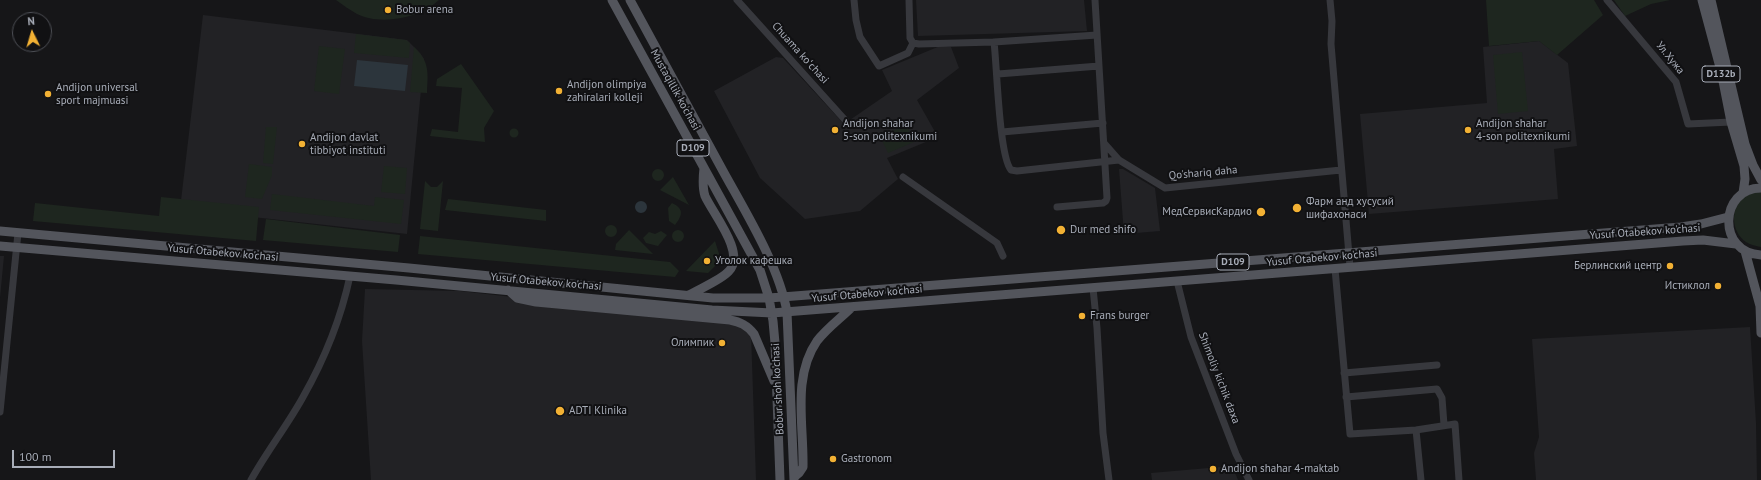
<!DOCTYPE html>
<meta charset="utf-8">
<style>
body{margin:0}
#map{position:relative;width:1761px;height:480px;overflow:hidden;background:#161618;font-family:"PT Sans",sans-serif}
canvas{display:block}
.north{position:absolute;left:12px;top:12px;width:40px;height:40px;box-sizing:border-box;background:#111113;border:1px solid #4d4f55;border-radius:50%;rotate:355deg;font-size:11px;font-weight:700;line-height:16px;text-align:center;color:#a8adb8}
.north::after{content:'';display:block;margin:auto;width:14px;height:18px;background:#f2b134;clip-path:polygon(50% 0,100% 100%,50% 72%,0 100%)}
.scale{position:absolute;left:12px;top:450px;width:103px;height:18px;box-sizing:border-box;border:2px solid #a8adb8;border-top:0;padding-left:5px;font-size:12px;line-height:14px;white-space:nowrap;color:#a8adb8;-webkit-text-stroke:3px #111113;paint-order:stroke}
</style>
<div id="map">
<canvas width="1761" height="480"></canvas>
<div class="north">N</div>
<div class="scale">100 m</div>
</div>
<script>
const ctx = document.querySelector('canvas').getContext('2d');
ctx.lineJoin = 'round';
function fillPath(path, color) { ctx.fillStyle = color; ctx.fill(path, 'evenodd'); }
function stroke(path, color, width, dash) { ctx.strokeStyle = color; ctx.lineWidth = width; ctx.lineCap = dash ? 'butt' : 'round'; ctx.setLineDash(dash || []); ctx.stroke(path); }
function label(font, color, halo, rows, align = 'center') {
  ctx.font = font + ' "PT Sans",sans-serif'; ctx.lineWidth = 4; ctx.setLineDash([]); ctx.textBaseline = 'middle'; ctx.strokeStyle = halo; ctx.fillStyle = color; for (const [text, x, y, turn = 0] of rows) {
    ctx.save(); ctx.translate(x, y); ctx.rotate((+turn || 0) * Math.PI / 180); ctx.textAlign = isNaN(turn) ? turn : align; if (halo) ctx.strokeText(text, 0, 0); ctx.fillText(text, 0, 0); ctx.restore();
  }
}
const built = new Path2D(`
 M916,0H1084L1087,31L918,36Z
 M203,15L407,40L420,53L424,59L407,234L180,209Z
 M1539,41L1568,63L1577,146L1554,149L1558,199L1369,214L1360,114L1487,103L1483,47Z
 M940,46L951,47L959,68L917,100L938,137L887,158L898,179L860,211L805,219L760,178L714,91L776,57L783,58L844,124L892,91L882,70Z
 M1119,169H1123L1155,188L1160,231L1124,234Z
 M0,256H4L0,298Z
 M365,289L460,291L732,322L751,333L756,480H371L362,341Z
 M1750,327L1756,423L1757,480H1536L1534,453L1539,437L1532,339Z
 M1232,466L1238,480H1152L1151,473Z`);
const green = new Path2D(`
 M336,0H439C420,18 381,26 357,14C350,10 343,5 336,0Z
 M1486,0H1594L1603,15L1557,55L1539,41L1489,46Z
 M1614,0H1670L1651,4L1625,16Z
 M356,34L406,40L410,43L409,58L354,53Z
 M319,46L345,49L339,94L314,91Z
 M414,47C430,62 428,73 427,93L410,92Z
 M1522,52L1528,111L1498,114L1493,55Z
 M461,64L494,111L484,128L485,142L430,136L432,129L458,132L462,88L436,86L437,79Z
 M907,125L914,142L888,153L880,136Z
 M266,127H277L273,164L263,163Z
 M509.5 133a4.5 4.5 0 1 1 9 0a4.5 4.5 0 1 1-9 0Z
 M249,164L272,167V175L262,199L245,197Z
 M384,166L407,168L405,194L381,192Z
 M652 175a6 6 0 1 1 12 0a6 6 0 1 1-12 0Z
 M673,177L689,205L660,190Z
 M425,181L431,187H437L443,181L438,231L420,229Z
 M1761,191V247C1756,246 1751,245 1746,242C1731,232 1729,206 1746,196C1750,193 1756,193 1761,191Z
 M272,194L374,206L375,197L404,200L401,224L270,210Z
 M161,197L259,207L256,241L33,221L35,203L159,216Z
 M448,199L546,210V221L445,210Z
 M672,203C685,209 682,216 675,225L669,221L668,208Z
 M266,219L400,235L398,252L263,240Z
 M605 231a6 6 0 1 1 12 0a6 6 0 1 1-12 0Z
 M672 236a6 6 0 1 1 12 0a6 6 0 1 1-12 0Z
 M629,230L653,254L615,250L616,244Z
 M661,231L667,235L658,246L646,243L643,238L649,232L655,234Z
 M420,236L670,262L679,271L675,277L418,254Z
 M715,241L721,260L708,273L686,271Z`);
const water = new Path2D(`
 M357,60L408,65L405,91L354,86Z
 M635 207a6 6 0 1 1 12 0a6 6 0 1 1-12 0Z`);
const minor = new Path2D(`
 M737,0L846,121
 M854,0L856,20L860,37L879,66L908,53L913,43
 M909,0L910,38L913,43L919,44L994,42L1097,35
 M1330,0L1332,21L1331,44L1350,267
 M1607,0L1676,82L1688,124L1731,122
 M994,42C997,66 999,156 1011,170L1017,171L1119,160
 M998,74L1099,66
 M1002,132L1103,123
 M1104,143L1119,160L1165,188L1341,170
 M903,177L997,243L1003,256
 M1057,207L1103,203L1106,201L1107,198L1095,0
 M1335,269L1350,434L1416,430L1455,424L1459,480
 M1177,281L1191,337L1236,454L1249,480
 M1093,288L1097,328L1103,433L1109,480
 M1344,373L1437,365
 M1346,397L1437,389L1442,398L1444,425
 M0,412L18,233
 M1416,430L1421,480
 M251,480C267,451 287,426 303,397C324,360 341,318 350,276`);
const major = new Path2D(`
 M612,0L760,270L769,298L773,321L775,343L780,480
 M630,0C661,57 692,114 723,171C746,213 779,266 787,312L794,480
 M1702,0L1721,71L1731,122L1744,166L1745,179L1743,193
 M1711,0L1745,144L1753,165L1761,180
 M1761,188C1719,188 1717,253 1761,255
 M0,231L409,268L713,298H769L1681,227L1701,224L1728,217
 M0,246L396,280L712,310L772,313L1683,241L1703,240L1736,244
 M1745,251L1760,306L1761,333
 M508,290L517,298L536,302L730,320C740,322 747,325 754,334L774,381
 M689,295C701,288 721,280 729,271C746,253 713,214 705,196C702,187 703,177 704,168
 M794,477L799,473L803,467C804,425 792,377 817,341C827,328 841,318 852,307`);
const markers = [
 [388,10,4,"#f2b134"],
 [559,91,4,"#f2b134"],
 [48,94,4,"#f2b134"],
 [835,130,4,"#f2b134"],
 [1468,130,4,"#f2b134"],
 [302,144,4,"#f2b134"],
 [1297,208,5,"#f2b134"],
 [1261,212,5,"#f2b134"],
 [1061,230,5,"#f2b134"],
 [707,261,4,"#f2b134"],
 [1670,266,4,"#f2b134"],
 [1718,286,4,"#f2b134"],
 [1082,316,4,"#f2b134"],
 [722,343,4,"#f2b134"],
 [560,411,5,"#f2b134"],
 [833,459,4,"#f2b134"],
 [1213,469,4,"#f2b134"]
];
const shields = [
 [1721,74,38],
 [693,148,32],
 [1233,262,32]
];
const shieldNames = [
 ["D132b",1721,74],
 ["D109",693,148],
 ["D109",1233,262]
];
const poiNames = [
 ["Bobur arena",396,10],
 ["Andijon olimpiya",567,85],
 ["zahiralari kolleji",567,98],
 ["Andijon universal",56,88],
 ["sport majmuasi",56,101],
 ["Andijon shahar",843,124],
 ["5-son politexnikumi",843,137],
 ["Andijon shahar",1476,124],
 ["4-son politexnikumi",1476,137],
 ["Andijon davlat",310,138],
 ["tibbiyot instituti",310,151],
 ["Фарм анд хусусий",1306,202],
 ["шифахонаси",1306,215],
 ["МедСервисКардио",1252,212,"right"],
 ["Dur med shifo",1070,230],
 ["Уголок кафешка",715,261],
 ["Берлинский центр",1662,266,"right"],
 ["Истиклол",1710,286,"right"],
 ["Frans burger",1090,316],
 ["Олимпик",714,343,"right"],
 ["ADTI Klinika",569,411],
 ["Gastronom",841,459],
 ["Andijon shahar 4-maktab",1221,469]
];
const streetNames = [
 ["Chuama koʻchasi",800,53,48],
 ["Ул.Хужа",1670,58,51],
 ["Mustaqillik ko'chasi",675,90,61],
 ["Qo'shariq daha",1203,173,-5],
 ["Yusuf Otabekov ko'chasi",1645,232,-4],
 ["Yusuf Otabekov ko'chasi",223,253,5],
 ["Yusuf Otabekov ko'chasi",1322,258,-5],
 ["Yusuf Otabekov ko'chasi",546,282,5],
 ["Yusuf Otabekov ko'chasi",867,294,-5],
 ["Shimoliy kichik daxa",1219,378,69],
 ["Bobur shoh ko'chasi",778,389,-93]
];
fillPath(built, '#222225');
fillPath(green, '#1e261f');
fillPath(water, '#2c353c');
stroke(minor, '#37383d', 7);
stroke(major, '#53555c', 9);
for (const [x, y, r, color] of markers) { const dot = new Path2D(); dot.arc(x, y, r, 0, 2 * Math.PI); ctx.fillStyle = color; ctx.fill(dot); stroke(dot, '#111113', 1.5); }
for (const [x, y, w] of shields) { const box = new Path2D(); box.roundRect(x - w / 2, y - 8, w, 16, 3); ctx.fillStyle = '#111113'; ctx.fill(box); stroke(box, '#a8adb8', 1); }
label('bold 10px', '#a8adb8', null, shieldNames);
label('11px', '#a8adb8', '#111113', poiNames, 'left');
label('11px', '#a8adb8', '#111113', streetNames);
</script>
